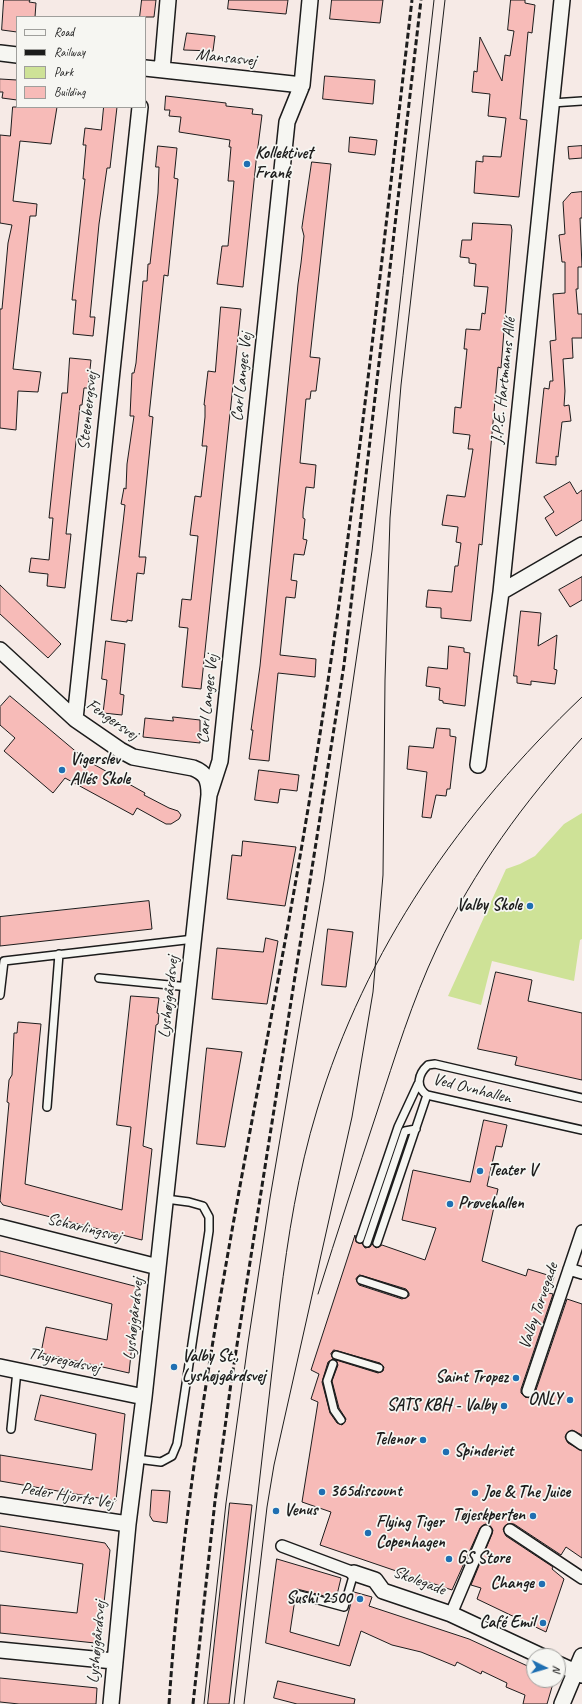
<!DOCTYPE html>
<meta charset="utf-8">
<style>
body{margin:0}
#map{position:relative;width:582px;height:1704px;overflow:hidden;background:#f6eae6;font-family:Caveat,sans-serif}
canvas{display:block}
.legend{position:absolute;left:16px;top:16px;width:130px;height:92px;box-sizing:border-box;background:#f6f6f2;border:1px solid #9f9f9c;margin:0;padding:5px 7px;list-style:none;font-size:12px;color:#1c1c1c}
.legend li{display:flex;align-items:center;gap:8px;height:20px}
.legend b{width:20px;border:1px solid #9f9f9c}
.north{position:absolute;left:526px;top:1648px;width:40px;height:40px;box-sizing:border-box;background:#f6f6f2;border:1px solid #9f9f9c;border-radius:50%;rotate:95deg;font-size:11px;font-weight:700;line-height:16px;text-align:center;color:#1c1c1c}
.north::after{content:'';display:block;margin:auto;width:14px;height:18px;background:#1f6fb2;clip-path:polygon(50% 0,100% 100%,50% 72%,0 100%)}
</style>
<div id="map">
<canvas width="582" height="1704"></canvas>
<ul class="legend">
<li><b style="height:5px;background:#f6f6f2"></b>Road</li>
<li><b style="height:5px;background:#1c1c1c"></b>Railway</li>
<li><b style="height:11px;background:#cee297"></b>Park</li>
<li><b style="height:11px;background:#f7bbb8"></b>Building</li>
</ul>
<div class="north">N</div>
</div>
<script>
const ctx = document.querySelector('canvas').getContext('2d');
ctx.lineJoin = 'round';
function fillPath(path, color) { ctx.fillStyle = color; ctx.fill(path, 'evenodd'); }
function stroke(path, color, width, dash) { ctx.strokeStyle = color; ctx.lineWidth = width; ctx.lineCap = dash ? 'butt' : 'round'; ctx.setLineDash(dash || []); ctx.stroke(path); }
function label(font, color, halo, rows, align = 'center') {
  ctx.font = font + ' Caveat,sans-serif'; ctx.lineWidth = 3.5; ctx.setLineDash([]); ctx.textBaseline = 'middle'; ctx.strokeStyle = halo; ctx.fillStyle = color; for (const [text, x, y, turn = 0] of rows) {
    ctx.save(); ctx.translate(x, y); ctx.rotate((+turn || 0) * Math.PI / 180); ctx.textAlign = isNaN(turn) ? turn : align; if (halo) ctx.strokeText(text, 0, 0); ctx.fillText(text, 0, 0); ctx.restore();
  }
}
const green = new Path2D(`
 M582,813V939L580,940L574,981L492,961L481,1005L448,996L506,869L520,864L535,856L564,824Z`);
const building = new Path2D(`
 M4,0H30L29,2L36,3L35,17H17V32L2,30Z
 M142,0H156L154,17H140Z
 M229,0H288L286,14L228,9Z
 M332,0H383L380,23L330,19Z
 M511,0H525V3L535,5L532,33L528,32L520,119L527,120L519,197L474,193L476,161L483,162V156L501,157L506,118L488,116L490,94L472,92L474,71L477,72L480,37L502,81L505,55L510,56L514,31L508,30Z
 M187,33L215,36L213,51L184,50Z
 M325,76L375,80L373,104L323,99Z
 M0,79L17,80V100L2,98L3,92H0Z
 M166,96L226,103V106L253,109L252,114L262,115L256,162L243,287L217,284L222,246H228L234,181H228L231,147H229L230,140L179,132L181,117L169,116L170,110H165Z
 M13,107H57L51,144L20,141L13,201L37,204L36,216H30L13,369L41,372L38,392L18,391L16,430L0,428V309H2L8,243L12,225L0,223V135L10,136Z
 M104,107H117L110,168H107L99,224L90,317H95L93,336L73,334L76,300H72L85,179H83L86,145H83L85,128L101,130Z
 M350,137L377,140L375,155L349,152Z
 M158,146L177,148L174,178L178,179L168,276L164,275L149,416L153,417L139,557H146L144,574L137,573L132,621L127,620V622L111,620L123,523L125,505L121,504L124,488L126,489L127,464L134,416H130L132,373H134L136,363L143,281H147L148,264H150L158,193L159,167H156Z
 M582,146V158L569,159L568,147Z
 M312,162L331,164L310,357L320,358L316,391H311L310,399H306L300,463L316,465L314,488L306,487L303,512V518L305,519L303,539L307,540L304,555L294,554L291,580L297,581L295,598L286,597L280,655L316,659L315,677L278,673L269,761L249,759L253,730H251L260,666L298,284L301,263L304,236L302,228Z
 M582,192V218H580L582,267H578V289H576L578,314H582V338H572L573,358L563,359L565,391L564,406L569,405L571,421L562,422L558,457L556,456V465L536,463L544,388L549,389L550,381H553L550,341L556,340L553,294L565,293V262H562L559,235L565,234L563,202L571,193Z
 M473,223L511,225L512,230L501,368L498,367L482,545L479,544L471,621L441,618V608L426,607L428,590L452,592L455,566H458L461,543L456,542L458,527L442,525L447,495L465,497L473,449H468L470,435L453,433L455,407L461,408L467,349H464L466,329L480,330L482,313L485,314L488,287L474,286L476,264L469,263V258L460,257L462,240H471Z
 M221,307L241,309L201,689L182,687L188,628L179,627L182,599L191,600L198,536L190,535L195,496L201,497L207,446H202L205,417V405H204L208,371L215,372Z
 M70,358L91,360L88,388H84L82,405H80L66,534H71L65,588L47,586L48,574L29,572L31,558L49,560L53,518H49L52,490L62,393H67Z
 M570,482L577,494L582,490V520L556,536L545,518L554,512L544,497Z
 M582,577V600L570,607L559,590Z
 M0,585L61,644L48,658L0,614Z
 M521,611L541,613L538,646L557,635L554,669L557,670L555,684L531,681V685L517,683V676H514Z
 M106,641L125,644L120,694L124,695L122,715L103,713L107,680L102,679Z
 M449,646L464,648V652L470,653L465,706L443,703V701L439,700L440,688L426,686L428,667L447,669Z
 M10,696L86,760L145,793L144,795L169,808L178,811L181,815L179,819L171,824H166L137,808L133,815L65,778L53,793L4,751L15,738L0,725V707Z
 M173,717L200,720V743L143,737L145,718L173,721Z
 M437,728L450,729V736L456,737L450,789H447L446,796L436,795L431,818L422,817L427,772L407,769L409,746L433,748Z
 M259,770L299,775L297,791L280,789L278,803L255,800Z
 M243,841L296,847L285,906L227,899L232,855L241,856Z
 M149,901L152,929L0,946V917Z
 M328,929L353,932L346,987L322,985Z
 M266,938L278,941L267,1004L212,999L217,948L263,952Z
 M496,972L532,980L528,1001L582,1013V1080L515,1065L517,1057L478,1049Z
 M131,996L159,998L157,1013L159,1014L158,1024L156,1025L143,1146L152,1149L142,1240L3,1205L0,1201L9,1103L7,1102L9,1080L12,1075L14,1033H17L18,1022L41,1024L25,1184L122,1210L131,1127L117,1125Z
 M207,1048L242,1052L225,1147L197,1144Z
 M484,1120L507,1125L502,1147L496,1146L487,1186L498,1189L482,1261L526,1276L528,1269L554,1277L549,1293L553,1294L521,1389V1393L525,1397L530,1398L535,1393L567,1299L582,1304V1435L572,1430L567,1433L565,1437L568,1443L582,1451V1558L566,1547L561,1555L514,1524H507L503,1529L506,1536L553,1567L552,1569L564,1579L546,1632L477,1599L481,1588L471,1585L492,1534L493,1530L489,1525L485,1524L480,1528L452,1590L320,1545L331,1512L302,1502L318,1402L311,1399L319,1374L311,1370L355,1235L356,1242L362,1243L365,1248L370,1247L372,1244L376,1248L382,1245L425,1260L436,1228L402,1220L413,1170L470,1182ZM360,1275L406,1289L409,1293V1296L402,1299L359,1285L356,1279ZM334,1350L380,1363L384,1367L383,1371L378,1373L336,1360L338,1365L332,1381L339,1408L346,1419L345,1422L342,1425L337,1423L330,1413L322,1382L328,1362L333,1359L331,1354Z
 M0,1251L138,1287L129,1373L41,1353L46,1327L107,1340L112,1304L0,1275Z
 M41,1395L125,1414L116,1501L0,1481V1455L92,1470L96,1434L35,1420Z
 M152,1490L170,1491L167,1523L153,1521L150,1516Z
 M230,1503L252,1505L229,1704H208Z
 M0,1526L105,1543L110,1550L100,1638L95,1643L0,1633V1605L77,1613L83,1564L0,1551Z
 M277,1559L341,1578L336,1599L297,1589L292,1591L291,1596L295,1599L290,1632L339,1646L354,1592L372,1597L369,1606L469,1639L534,1669V1680H554L547,1704H523L525,1695L506,1687L507,1683L482,1671L481,1674L457,1662L455,1666L421,1652L392,1645L361,1631L350,1666L266,1643Z
 M0,1678L97,1688L96,1704H19L0,1702Z
 M278,1681L355,1699L354,1704H297L274,1698Z`);
const service = new Path2D(`
 M552,103L582,101
 M99,978L189,987
 M0,995L4,961L194,939
 M582,1098L435,1064L428,1065C418,1074 415,1087 427,1095L582,1130
 M47,1107L59,954
 M360,1239L398,1127L418,1084
 M367,1243L405,1131L416,1129
 M377,1243L427,1095
 M361,1280L404,1294
 M336,1355L379,1368
 M333,1364L327,1381L334,1410L341,1420
 M11,1429L17,1371
 M137,1459L161,1462L172,1456L177,1444L209,1231V1217L203,1206L189,1202L166,1199
 M296,1594L344,1607L354,1573`);
const pedestrian = new Path2D(`
 M569,1269L582,1273
 M528,1391L582,1231
 M572,1437L582,1444
 M510,1530L582,1578
 M282,1546L354,1573
 M451,1614L486,1531`);
const minor = new Path2D(`
 M0,53L17,55
 M145,68L302,85
 M162,70L168,0
 M501,592L582,545
 M0,650L75,719L120,750L133,757L193,768C206,773 209,780 209,794
 M75,719L140,107
 M478,765L501,592L562,0
 M0,1227L158,1267
 M0,1367L144,1397
 M0,1505L128,1524
 M354,1573L375,1580L383,1591L451,1614L541,1656
 M0,1650L114,1661
 M558,1664L582,1675
 M111,1704L128,1524L144,1397L209,795L220,761L287,122L302,85L310,0
 M562,1704L582,1656`);
const tram = new Path2D(`
 M318,1294C337,1233 357,1173 377,1112C395,1057 412,1001 437,948C474,870 524,802 582,738
 M204,1704L226,1503L248,1343L270,1198L324,881L372,551L434,0
 M234,1704L280,1301C288,1236 298,1172 317,1110C365,949 461,812 582,697
 M244,1704L267,1507L274,1465L352,1117L373,992L383,875L385,680L390,518L401,385L445,0`);
const rail = new Path2D(`
 M169,1704C189,1404 258,1111 307,815C352,545 380,272 412,0
 M193,1704L215,1501L231,1383L344,665L421,0`);
const markers = [
 [247,164,4,"#1f6fb2"],
 [62,770,4,"#1f6fb2"],
 [530,906,4,"#1f6fb2"],
 [480,1171,4,"#1f6fb2"],
 [450,1204,4,"#1f6fb2"],
 [174,1367,4,"#1f6fb2"],
 [516,1378,4,"#1f6fb2"],
 [570,1400,4,"#1f6fb2"],
 [504,1406,4,"#1f6fb2"],
 [423,1440,4,"#1f6fb2"],
 [446,1452,4,"#1f6fb2"],
 [322,1492,4,"#1f6fb2"],
 [475,1493,4,"#1f6fb2"],
 [276,1511,4,"#1f6fb2"],
 [533,1516,4,"#1f6fb2"],
 [368,1533,4,"#1f6fb2"],
 [449,1559,4,"#1f6fb2"],
 [542,1584,4,"#1f6fb2"],
 [360,1599,4,"#1f6fb2"],
 [543,1623,4,"#1f6fb2"]
];
const streetNames = [
 ["Mansasvej",226,58,6],
 ["Carl Langes Vej",242,377,-84],
 ["J.P.E. Hartmanns Allé",504,381,-84],
 ["Steenbergsvej",88,411,-84],
 ["Carl Langes Vej",208,699,-84],
 ["Fengersvej",112,720,35],
 ["Lyshøjgårdsvej",169,997,-84],
 ["Ved Ovnhallen",472,1089,14],
 ["Scharlingsvej",84,1228,14],
 ["Valby Torvegade",539,1306,-71],
 ["Lyshøjgårdsvej",134,1319,-84],
 ["Thyregodsvej",64,1361,12],
 ["Peder Hjorts Vej",67,1496,9],
 ["Skolegade",419,1581,21],
 ["Lyshøjgårdsvej",97,1642,-85]
];
const poiNames = [
 ["Kollektivet",255,154],
 ["Frank",255,174],
 ["Vigerslev",70,760],
 ["Allés Skole",70,780],
 ["Valby Skole",522,906,"right"],
 ["Teater V",488,1171],
 ["Prøvehallen",458,1204],
 ["Valby St.,",182,1357],
 ["Lyshøjgårdsvej",182,1377],
 ["Saint Tropez",508,1378,"right"],
 ["ONLY",562,1400,"right"],
 ["SATS KBH - Valby",496,1406,"right"],
 ["Telenor",415,1440,"right"],
 ["Spinderiet",454,1452],
 ["365discount",330,1492],
 ["Joe & The Juice",483,1493],
 ["Venus",284,1511],
 ["Tøjeskperten",525,1516,"right"],
 ["Flying Tiger",376,1523],
 ["Copenhagen",376,1543],
 ["GS Store",457,1559],
 ["Change",534,1584,"right"],
 ["Sushi 2500",352,1599,"right"],
 ["Café Emil",535,1623,"right"]
];
fillPath(green, '#cee297');
fillPath(building, '#f7bbb8');
stroke(building, '#1c1c1c', 1);
stroke(service, '#1c1c1c', 10);
stroke(pedestrian, '#1c1c1c', 14);
stroke(minor, '#1c1c1c', 18);
stroke(service, '#f6f6f2', 7);
stroke(pedestrian, '#f6f6f2', 11);
stroke(minor, '#f6f6f2', 15);
stroke(tram, '#1c1c1c', 1);
stroke(rail, '#1c1c1c', 3, [6, 3]);
for (const [x, y, r, color] of markers) { const dot = new Path2D(); dot.arc(x, y, r, 0, 2 * Math.PI); ctx.fillStyle = color; ctx.fill(dot); stroke(dot, '#f6f6f2', 1.5); }
label('17px', '#1c1c1c', '#f6f6f2', streetNames);
label('bold 17px', '#1c1c1c', '#f6f6f2', poiNames, 'left');
</script>
